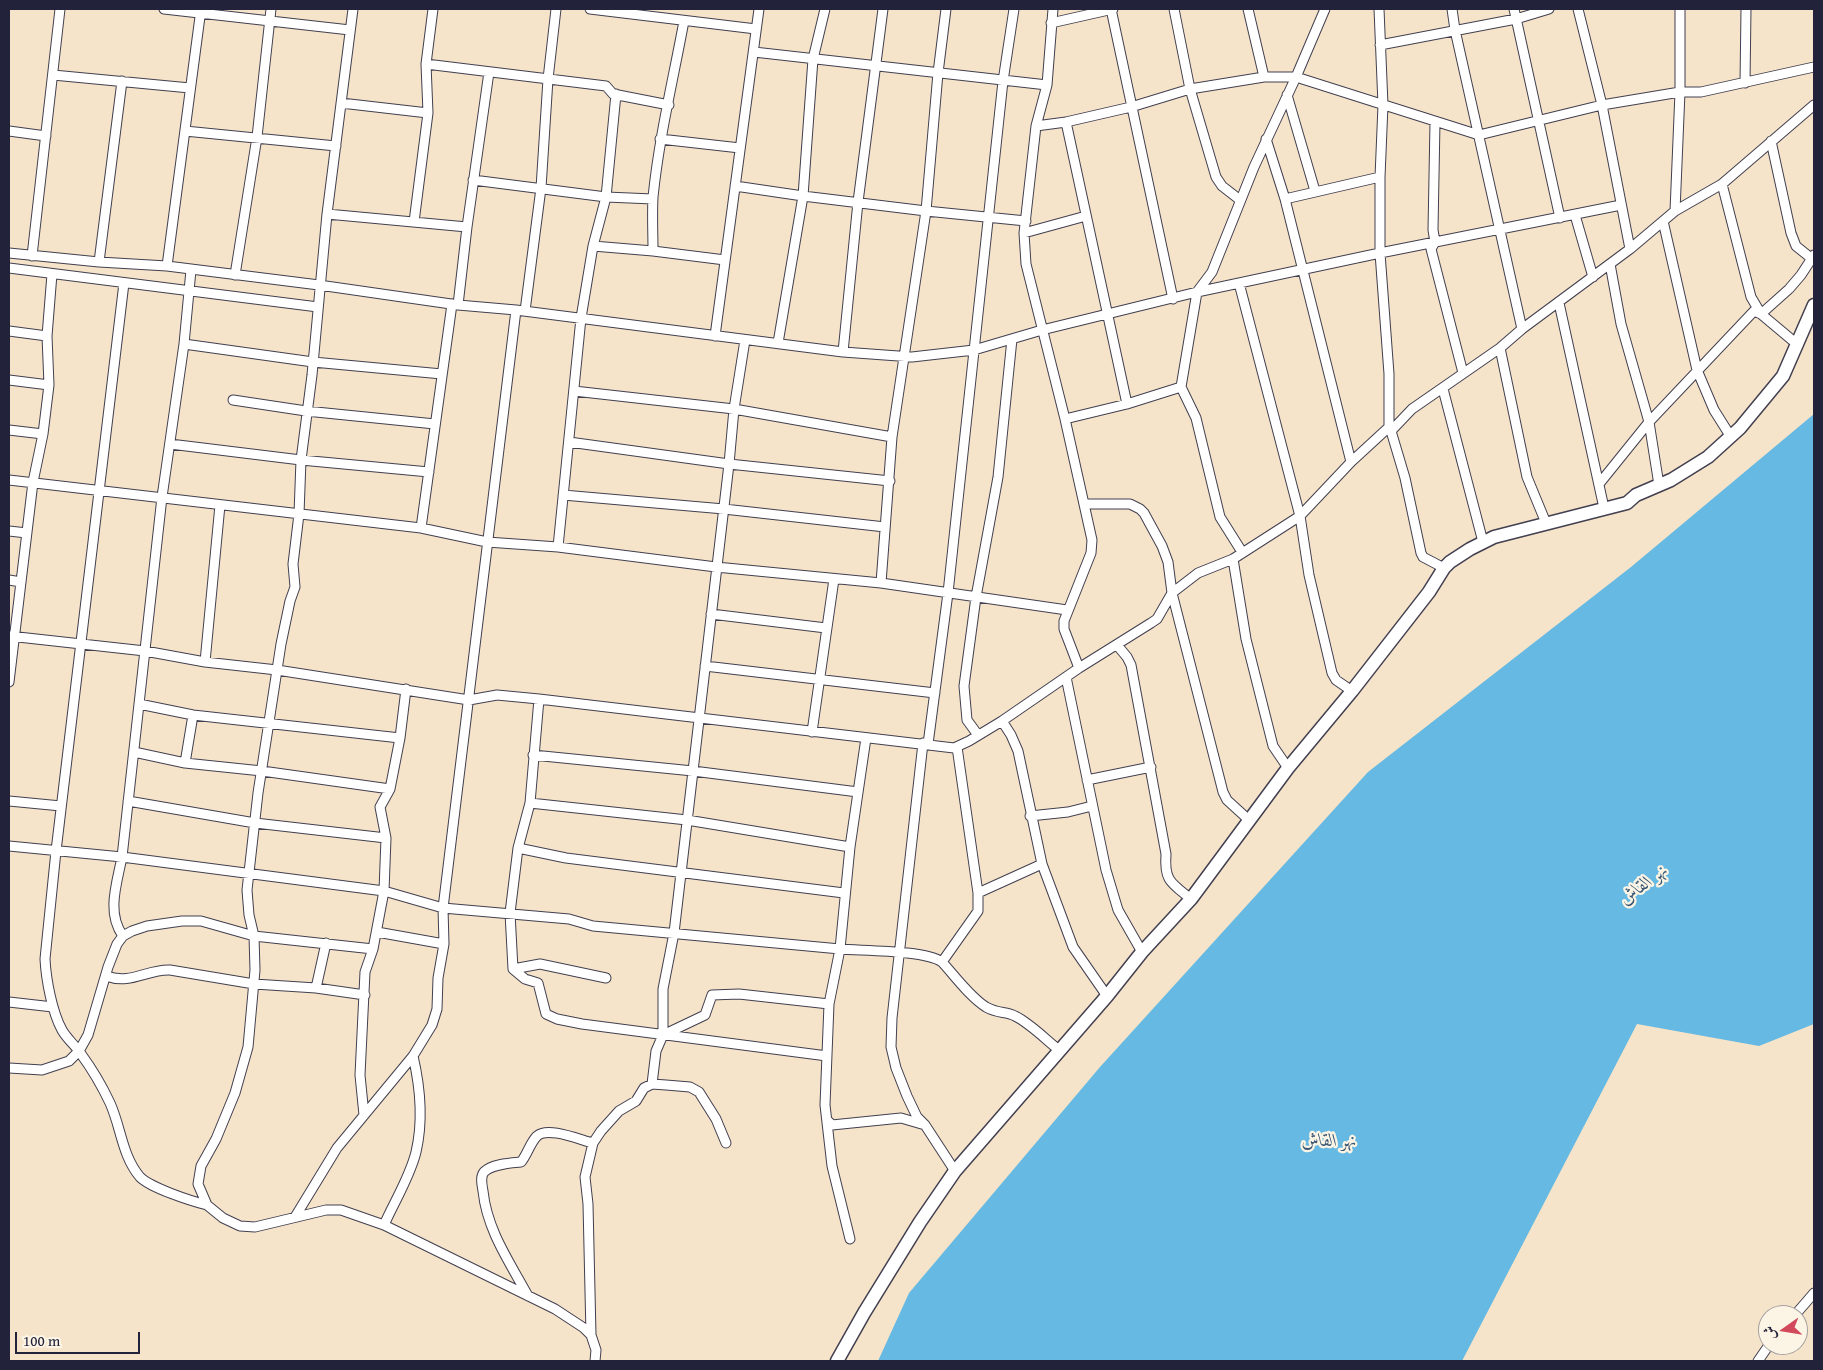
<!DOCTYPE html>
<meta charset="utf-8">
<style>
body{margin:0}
#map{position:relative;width:1823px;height:1370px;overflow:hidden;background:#f5e4c9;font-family:"Gentium Book Plus",Amiri,serif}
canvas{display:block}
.frame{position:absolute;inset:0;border:10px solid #22223b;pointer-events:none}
.north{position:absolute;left:1758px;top:1305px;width:50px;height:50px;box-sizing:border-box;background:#fcf5e5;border:1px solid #a5a1a1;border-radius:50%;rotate:257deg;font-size:14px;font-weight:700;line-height:20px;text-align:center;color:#22223b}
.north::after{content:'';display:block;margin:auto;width:18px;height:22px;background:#d1495b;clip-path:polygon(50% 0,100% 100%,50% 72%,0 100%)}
.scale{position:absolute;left:15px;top:1332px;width:125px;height:22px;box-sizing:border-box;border:2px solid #22223b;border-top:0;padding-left:6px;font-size:15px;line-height:18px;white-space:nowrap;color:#22223b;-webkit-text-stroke:4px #fcf5e5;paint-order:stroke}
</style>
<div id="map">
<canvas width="1823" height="1370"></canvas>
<div class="frame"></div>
<div class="north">ش</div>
<div class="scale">100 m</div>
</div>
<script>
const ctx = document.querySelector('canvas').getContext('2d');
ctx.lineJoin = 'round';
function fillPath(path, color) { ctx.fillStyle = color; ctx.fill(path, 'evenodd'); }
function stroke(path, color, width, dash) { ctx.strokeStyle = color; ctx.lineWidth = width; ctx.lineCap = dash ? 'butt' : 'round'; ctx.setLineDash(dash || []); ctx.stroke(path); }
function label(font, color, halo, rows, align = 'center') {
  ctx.font = font + ' "Gentium Book Plus",Amiri,serif'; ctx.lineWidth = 4.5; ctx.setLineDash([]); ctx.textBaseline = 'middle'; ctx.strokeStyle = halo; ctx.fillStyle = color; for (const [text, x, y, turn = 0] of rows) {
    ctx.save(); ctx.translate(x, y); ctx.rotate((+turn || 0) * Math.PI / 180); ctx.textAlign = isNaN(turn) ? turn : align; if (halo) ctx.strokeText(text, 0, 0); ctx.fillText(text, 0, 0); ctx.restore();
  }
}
const water = new Path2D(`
 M1814,414V1024L1759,1046L1637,1024L1462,1361H878L909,1293L1100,1067L1368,772L1631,567Z`);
const street = new Path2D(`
 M164,9L350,30
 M353,9L327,214L312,375L301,460L299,514L293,564L295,587L290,601L281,644L258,793L247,890L249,915L254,936L255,970L248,1047L235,1093L216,1139L201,1166L198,1184L207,1205L223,1218L240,1226L255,1227L326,1210H341L384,1225L555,1309L584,1328L591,1335L596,1350L595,1361
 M590,9L756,29
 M1053,9L1047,85L1036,126L1024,233L1026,264L1065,419L1092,540L1091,553L1064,621V629L1079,668
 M1111,9L1173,299
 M1174,9L1190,89L1216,177L1222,186L1240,200
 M1248,9L1264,77
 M1379,9L1383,105L1380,177V253L1389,374V427
 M1452,9L1455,30L1522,329
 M1514,9L1560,218
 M1578,9L1602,105L1630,249
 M1051,23L1113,9
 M1380,45L1516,19L1549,9
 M754,52L1047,85
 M426,64L606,86L613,94L669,105
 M53,75L190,88
 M1745,83L1746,9
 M1287,95L1315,191
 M341,103L428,113
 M1066,122L1127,404
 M1435,122L1433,230L1435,242L1431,249L1463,373
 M1036,126L1066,122L1131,107L1190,89L1264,77H1296L1479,135L1602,105L1680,92H1701L1814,67
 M9,131L46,136
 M185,131L336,146
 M660,139L740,148
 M1266,139L1285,199L1351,462
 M1771,141L1791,233L1796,246L1811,258
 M473,180L606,197L653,199
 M1722,184L1751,297L1761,314L1798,345
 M735,186L803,196L926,211L1026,221
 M1285,199L1380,177
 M1675,211L1680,92V9
 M327,214L467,227
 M1575,215L1593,277
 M1663,221L1697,370L1714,410L1731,437
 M414,222L428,113L426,64L433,9
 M1024,233L1086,216
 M593,246L653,251L725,260
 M653,251C653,233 652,215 653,197C659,138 673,80 684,21
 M9,253L99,262L167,266L319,285L458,305L516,310L843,352L912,357L974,350L1042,330L1197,292L1212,272L1254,167L1296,77L1325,9
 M32,256L60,9
 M99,262L122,81
 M1610,264L1621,324L1649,422L1659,485
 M167,266L201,9
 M9,268L318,307
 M235,275L257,137L271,9
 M124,283L56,851L45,959C46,979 52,1012 62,1030C67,1039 75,1045 81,1054C92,1069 102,1086 110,1103C121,1127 122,1156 140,1177C151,1188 191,1201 207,1205
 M1239,283L1300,516L1309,575L1332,673L1336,680L1352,691
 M1559,303L1604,508
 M458,305L467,227L489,72
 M525,311L541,188L548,79L556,9
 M9,331L47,336
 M715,336L759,9
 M778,343L803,196L813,59L825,9
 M184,344L313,362L442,374
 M1500,348L1527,477L1546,523
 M843,352L858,202L883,9
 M9,380L49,385
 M1181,387L1196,418L1220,517L1242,552
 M1443,389L1483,542
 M574,391L734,409L892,437
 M233,400L306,411L435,424
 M1065,419L1127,404L1181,387L1197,292L1380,253L1621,205
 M9,430L43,434
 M1391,431L1405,478L1421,553L1423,557L1444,568
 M569,442L729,464L890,481
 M170,444L301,460L429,472
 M9,480L421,528L487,542L558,547L716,567L881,583L1067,610
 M1599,484L1649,422L1754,311L1761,314L1789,289L1801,275L1814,255
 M563,495L724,509L885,527
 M1084,504H1130L1140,509L1144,513L1162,546L1168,562L1172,593L1223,792L1227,800L1250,821
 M421,528L452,304
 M9,531L27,533
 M558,547L581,318L593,246L606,197L616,94
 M1233,559L1246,639L1273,746L1288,768
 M9,580L21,582
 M881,583L892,437L926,211L938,73L946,9
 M711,614L826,628
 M9,636L145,651L205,662L277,670L469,700L497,695L539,699L954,748L969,741L1002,721L1079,668L1151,623L1157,619L1172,593L1198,573L1233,559L1300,516L1351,462L1389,427L1391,431L1412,409L1500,348L1522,329L1630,249L1675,211L1722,184L1814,105
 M1117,645L1127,657L1131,665L1166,854C1164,881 1171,883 1191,899
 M205,662L220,505
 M705,666L935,693
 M1066,677L1106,870L1118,910L1142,952
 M9,682L33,482L43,434L49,385L47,336L52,274
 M539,699L530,803L518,848L510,913L513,969L525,979L538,983L546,1014L557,1019L582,1024L827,1056
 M139,704L193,715L400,738
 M1002,721L1011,735L1018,751L1042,864L1073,947L1107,996
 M812,732L834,579
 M978,735L967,720L964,686L976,597L998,477L1012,339
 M923,743L892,1018L891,1047L896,1068L907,1096L917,1117L925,1125L955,1171
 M928,744L948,593L1003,81L1014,9
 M134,752L185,763L262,771L390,789
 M533,755L693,771L858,792
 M185,763L193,715
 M1087,780L1151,767
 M9,801L61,806
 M128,801L255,823L386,838
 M530,803L687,820L850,847
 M1030,816L1068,812L1092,806
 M9,846L122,857L384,891L443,908L569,919L593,926C675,933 758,942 840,949C863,951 925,950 942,962C955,976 970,997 986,1007C998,1014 1006,1011 1015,1016C1031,1024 1045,1039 1059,1050
 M518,848L566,858L844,893
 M978,893L1042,864
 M377,932L444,944
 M123,936C106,913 117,883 122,857L162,497L184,344L191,270
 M942,962L978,911V893L957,747
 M513,969L540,964L606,978
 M106,976C131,985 147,969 170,970L254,984L316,988L365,995
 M316,988L326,943
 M9,1002L53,1007
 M663,1035L705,1015L712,995L739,994L829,1004
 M9,1068L42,1070L69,1061L79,1051L88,1035L108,967L117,944L123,936L132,931L147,926L182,921H201L254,936L373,949
 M652,1084L656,1051L663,1035V989L674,933L729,464L734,409L745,340
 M364,1115L360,1075L365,972L373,949L384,891L386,838L380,807L390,789L400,738L406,689
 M827,1120L832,1125L901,1118L925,1125
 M295,1217L337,1148L413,1056L432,1025L437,1009L438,978L444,944L443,908L516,310
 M384,1225C394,1202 410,1177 416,1152C423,1122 420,1086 413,1056
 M850,1239L832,1166L825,1105L829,1004L840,949L850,847L866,738
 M528,1296C509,1261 487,1230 483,1191C482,1185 480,1177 484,1172C492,1164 510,1163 521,1162C527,1155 530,1143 537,1136C548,1126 580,1140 593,1143
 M1795,1315L1814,1293
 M591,1335L588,1204L585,1177L593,1143L601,1131L619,1111L636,1101L644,1088L652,1084L666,1085L690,1087L699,1092L716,1119L726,1143
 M1758,1361L1769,1345`);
const secondary = new Path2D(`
 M837,1361L864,1313L920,1222L955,1171L1107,996L1142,952L1191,899L1288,768L1352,691L1429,592L1444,568L1450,562L1470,549L1494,537L1627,503L1636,495L1671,480L1708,457L1740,428L1783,376L1814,305`);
const waterNames = [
 ["نهر القاش",1644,885,-37],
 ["نهر القاش",1329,1141]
];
fillPath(water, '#66b9e2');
stroke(street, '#423f50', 11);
stroke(secondary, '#423f50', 15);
stroke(street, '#fff', 9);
stroke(secondary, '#fff', 12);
label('italic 18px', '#3a5775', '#fcf5e5', waterNames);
</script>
